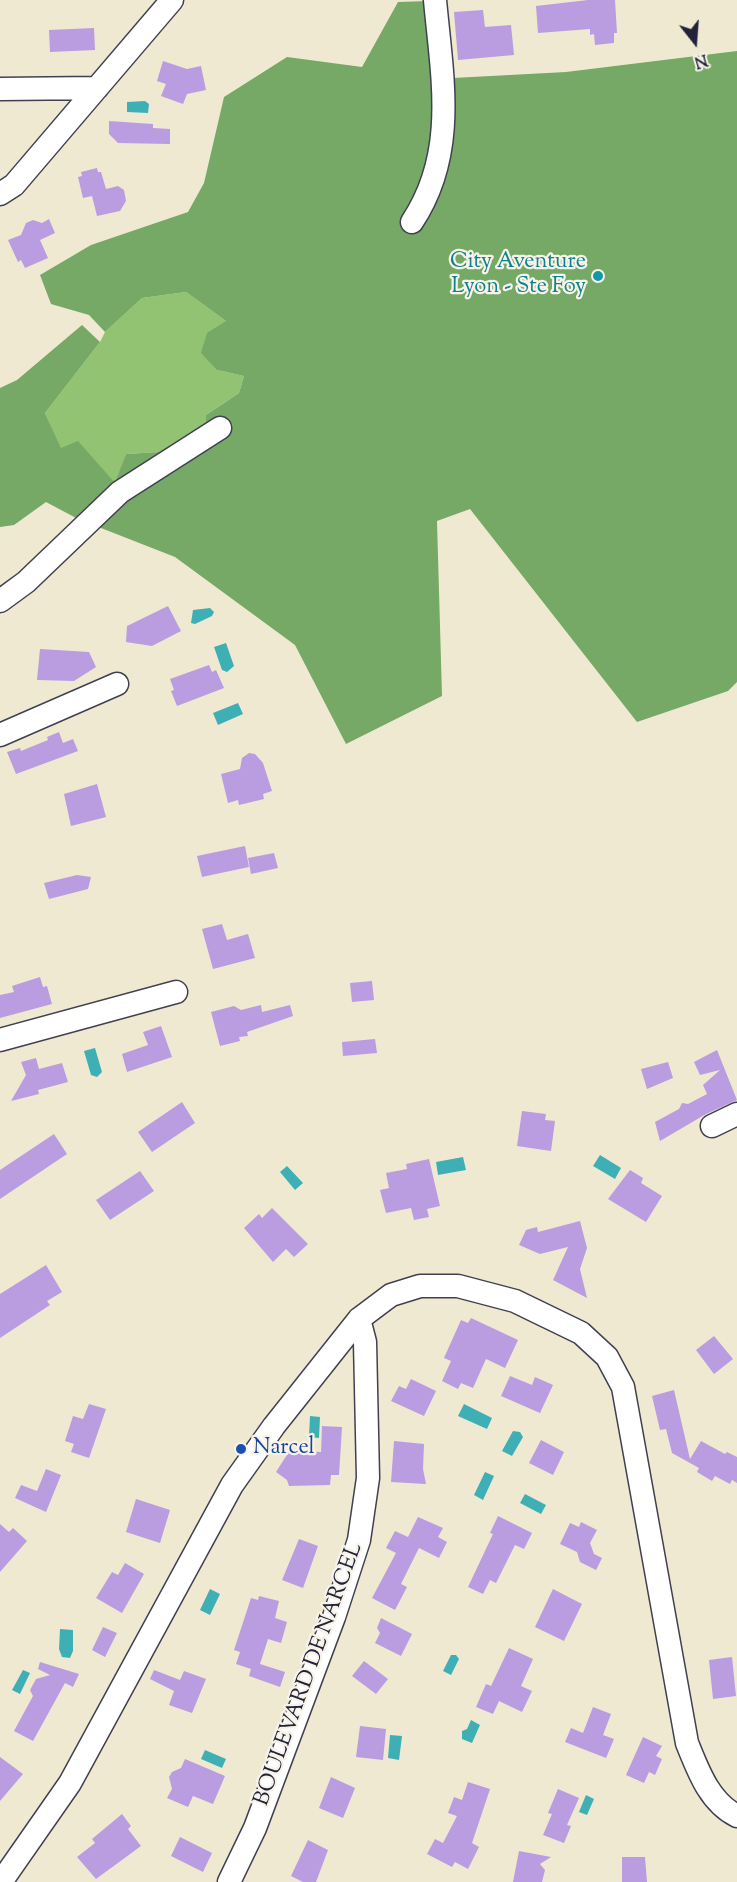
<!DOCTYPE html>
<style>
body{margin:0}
#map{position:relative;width:737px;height:1882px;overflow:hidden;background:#f0e9d1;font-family:"Sorts Mill Goudy",serif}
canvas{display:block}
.north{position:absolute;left:665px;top:12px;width:60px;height:60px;-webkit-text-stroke:4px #f7f3e8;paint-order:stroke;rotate:163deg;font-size:16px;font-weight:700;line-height:24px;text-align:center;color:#22223b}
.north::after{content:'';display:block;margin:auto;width:21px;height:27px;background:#22223b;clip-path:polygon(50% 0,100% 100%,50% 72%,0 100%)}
</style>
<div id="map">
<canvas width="737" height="1882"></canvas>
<div class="north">N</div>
</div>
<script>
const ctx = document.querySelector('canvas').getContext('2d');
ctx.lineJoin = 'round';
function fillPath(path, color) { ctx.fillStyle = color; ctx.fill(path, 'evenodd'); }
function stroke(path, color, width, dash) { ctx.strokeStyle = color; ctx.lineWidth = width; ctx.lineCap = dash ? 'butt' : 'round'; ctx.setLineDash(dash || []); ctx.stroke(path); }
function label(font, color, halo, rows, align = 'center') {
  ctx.font = font + ' "Sorts Mill Goudy",serif'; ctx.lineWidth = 4.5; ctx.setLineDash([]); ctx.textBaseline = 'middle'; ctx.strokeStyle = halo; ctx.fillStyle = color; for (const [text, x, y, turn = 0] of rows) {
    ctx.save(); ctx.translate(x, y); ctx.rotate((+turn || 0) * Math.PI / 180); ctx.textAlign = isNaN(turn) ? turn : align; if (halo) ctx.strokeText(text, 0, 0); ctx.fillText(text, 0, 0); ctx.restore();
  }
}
const green = new Path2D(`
 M186,292L226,321L217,370L244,376L239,393L206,415L207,426L160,452L126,454L116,484L61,449L45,413L100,342L105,332L142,298Z`);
const forest = new Path2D(`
 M429,1L434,79L566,72L737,51V682L728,691L637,722L470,509L437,521L442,696L346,744L295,645L175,557L78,519L46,502L14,525L0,527V388L17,380L82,325L100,342L45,413L61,448L78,441L115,483L126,454L160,452L206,426V415L239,393L244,376L217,370L201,353L207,333L226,321L186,292L142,298L105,332L89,315L51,304L40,275L91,245L188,212L204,183L224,97L287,57L362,67L398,2Z`);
const water = new Path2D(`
 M145,101L149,104L148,113L127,112V102Z
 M210,608L214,612L212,616L195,624L191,623L193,610Z
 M226,643L234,666L227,672L222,670L214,647Z
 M238,703L243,714L218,725L213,713Z
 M95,1048L102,1072L97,1077L91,1075L84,1051Z
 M600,1155L621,1168L615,1179L593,1166Z
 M463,1157L466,1170L438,1175L436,1162Z
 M287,1166L303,1183L295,1190L280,1172Z
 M464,1404L492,1418L487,1429L458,1416Z
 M310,1416L320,1417L319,1438L309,1437Z
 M513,1431L520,1432L523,1437L512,1456L502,1451Z
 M485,1472L494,1476L483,1500L474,1495Z
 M525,1494L546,1505L541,1514L520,1503Z
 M210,1589L220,1594L210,1615L200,1610Z
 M60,1629L73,1630V1651L70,1658L62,1657L59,1649Z
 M451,1655H456L459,1659L451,1675L443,1671Z
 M23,1670L30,1673L20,1694L12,1690Z
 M471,1720L480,1725L472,1743L462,1739V1731L467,1729Z
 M390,1735L402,1736L399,1760L388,1758Z
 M205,1750L226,1759L222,1768L201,1759Z
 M586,1795L594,1799L587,1815L579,1812Z`);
const building = new Path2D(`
 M588,0H615L617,33H614V43L595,45L594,34L590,35V29L538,33L536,6Z
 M483,10L485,27L511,25L514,55L458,60L454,12Z
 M94,28L95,50L50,52L49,30Z
 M163,61L187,69L201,66L206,90L187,94L183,104L161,96L166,84L157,81Z
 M109,121L153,124V128L170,129V144L118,143L109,134Z
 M97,168L98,172H101L106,189L118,186L124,190L126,201L120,211L97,216L92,196L83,198L78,177L82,176L81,172Z
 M49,219L55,233L40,240L48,258L25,268L21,260L18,262L8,240L21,235L26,223L33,220L42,223Z
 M168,606L181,631L152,646L126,642L127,626Z
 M40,649L89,652L96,667L74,681L37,680Z
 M209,665L212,672L216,670L224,688L177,706L171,691L174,690L170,679Z
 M59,732L63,743L73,739L78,751L16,774L7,752L20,748L21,751L48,740L47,737Z
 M249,753L255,754L263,763L272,791L263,794L264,799L239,805L238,800L228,803L221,774L240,769L242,758Z
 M97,784L106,817L71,826L64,794Z
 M245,846L249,867L202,877L197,856Z
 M274,853L278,868L251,874L248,858Z
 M77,875L91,877L88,889L49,899L44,883Z
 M222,924L227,940L248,934L255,958L213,969L202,929Z
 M40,977L43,987L47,986L52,1004L0,1018V995L14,992L12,986Z
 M372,981L374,1000L352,1002L350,983Z
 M261,1005L262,1012L290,1005L293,1016L247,1032L248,1036L239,1037L240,1041L220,1046L211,1012L234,1006L241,1010Z
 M161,1026L172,1057L127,1072L122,1054L148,1045L143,1032Z
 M375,1039L377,1053L343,1056L342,1042Z
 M717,1050L737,1100L706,1114L660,1141L655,1122L679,1109L682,1103L688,1104L707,1094L703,1085L720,1070L700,1075L694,1062Z
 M36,1058L39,1069L62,1063L68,1082L38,1090L39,1094L11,1101L26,1075L21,1062Z
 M668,1062L673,1078L647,1089L641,1069Z
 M182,1102L195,1123L152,1152L138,1132Z
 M522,1111L546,1114L545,1120L555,1121L551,1151L517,1146Z
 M54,1134L67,1154L0,1199V1170Z
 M429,1159L440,1206L427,1209L429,1217L414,1220L411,1208L386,1213L380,1190L389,1188L386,1173L407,1169L406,1164Z
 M630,1170L643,1178L641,1183L662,1196L646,1222L608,1199Z
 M140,1171L154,1191L110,1220L96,1200Z
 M272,1208L308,1244L294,1257L286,1249L273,1262L244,1228L259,1214L262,1218Z
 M580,1221L587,1248L580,1269L587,1298L553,1280L568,1247L540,1254L519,1245L526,1230L537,1227L538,1232Z
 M46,1265L62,1292L47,1301L50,1305L0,1338V1294Z
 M471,1318L518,1340L505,1368L486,1359L473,1388L461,1383L458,1389L442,1381L451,1361L444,1358L461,1320L468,1323Z
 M714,1336L733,1359L714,1374L696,1350Z
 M510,1376L532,1385L535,1377L553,1385L540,1413L501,1396Z
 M411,1379L436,1391L424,1416L391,1401L399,1386L406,1389Z
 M674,1390L690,1459L701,1441L725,1454L727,1452L737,1457V1483L732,1480L730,1484L715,1476L712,1481L697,1472L699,1468L672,1453L666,1429L660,1430L652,1396Z
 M89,1404L106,1409L89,1458L71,1452L74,1444L65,1441L73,1416L83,1419Z
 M322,1426L342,1427L339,1475H331L330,1485L289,1486L287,1480L276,1472L290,1450L321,1452Z
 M541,1440L564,1452L553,1475L529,1463Z
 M394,1441L424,1444L423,1469L426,1484L391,1482Z
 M46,1469L61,1475L46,1512L15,1498L21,1485L37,1491Z
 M136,1499L170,1510L160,1543L126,1532Z
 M498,1516L532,1533L524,1549L515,1545L496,1583L490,1580L483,1594L468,1587L493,1534L490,1533Z
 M418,1517L443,1528L438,1537L447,1542L439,1558L419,1548L401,1584L407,1587L395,1610L372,1598L396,1553L386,1548L395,1531L408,1537Z
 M581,1522L597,1530L590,1543L594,1554L602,1558L596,1570L580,1562L577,1552L560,1544L570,1523L579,1527Z
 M0,1524L9,1532L13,1528L27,1541L0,1572Z
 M299,1539L318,1546L303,1588L282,1580Z
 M125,1563L144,1574L122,1613L96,1598L112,1572L118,1575Z
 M553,1589L582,1604L564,1641L535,1627Z
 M259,1596L279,1601L275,1618L287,1622L281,1643L268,1639L260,1664L285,1672L280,1687L249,1676L251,1669L236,1664L240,1652L234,1650L251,1598L258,1600Z
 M381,1618L412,1634L401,1656L375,1643L380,1633L377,1628Z
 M103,1627L117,1633L105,1657L92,1650Z
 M509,1648L533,1659L521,1686L532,1691L522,1712L499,1701L493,1714L476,1707L486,1684L491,1686Z
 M732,1657L736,1696L713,1699L709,1660Z
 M364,1661L388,1679L376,1694L352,1676Z
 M40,1662L79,1674L73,1687L65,1683L33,1741L14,1731L33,1696L30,1690L36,1679L50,1675L38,1669Z
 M154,1670L180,1680L184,1671L206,1679L192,1713L169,1705L174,1691L150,1679Z
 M593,1707L611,1714L603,1735L614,1739L606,1758L565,1742L571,1728L583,1733Z
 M360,1726L386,1729L383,1760L356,1757Z
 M643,1737L662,1746L656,1756L662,1759L655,1775L649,1772L644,1783L626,1775Z
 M0,1757L23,1774L0,1801Z
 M185,1759L225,1776L213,1804L193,1796L188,1807L167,1798L172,1789L169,1777L172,1772L181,1768Z
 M331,1777L355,1788L343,1818L319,1808Z
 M468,1782L490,1789L472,1843L479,1847L468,1869L455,1862L452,1867L427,1854L435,1839L443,1843L457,1816L448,1813L454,1797L462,1800Z
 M558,1789L579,1798L567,1825L571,1826L564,1843L543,1835L552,1814L548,1813Z
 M122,1814L131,1826L128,1829L141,1846L96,1879L77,1857L95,1843L92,1839Z
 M180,1837L212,1853L203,1872L171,1856Z
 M308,1840L328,1850L316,1882H303L291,1876Z
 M519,1851L551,1857L540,1864L545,1870L542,1882H513Z
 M622,1857H645L647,1882H622Z`);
const minor = new Path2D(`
 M0,89L97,88
 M0,194L14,185L172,0
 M412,222C458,153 442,77 435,0
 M0,601L26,582L120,492L220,428
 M0,735L117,684
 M0,1040L176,992
 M712,1126L737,1114
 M1,1882L70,1783L232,1485L274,1426L359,1319L391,1295L420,1286H458L515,1301L581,1333L607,1357L623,1387L687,1743C698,1770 709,1802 737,1816
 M229,1882L255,1828L334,1617L359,1540L368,1478L365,1342L359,1319`);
const markers = [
 [598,276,6,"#0f9aa8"],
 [241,1449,6,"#1a4fb4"]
];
const cultureNames = [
 ["City Aventure",586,263],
 ["Lyon - Ste Foy",586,288]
];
const transitNames = [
 ["Narcel",253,1449]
];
const streetNames = [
 ["BOULEVARD DE NARCEL",310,1675,-70]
];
fillPath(green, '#92c373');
fillPath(forest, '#75a965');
fillPath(water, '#3eafb5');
fillPath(building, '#ba9ce0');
stroke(minor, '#414052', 25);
stroke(minor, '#fff', 22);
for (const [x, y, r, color] of markers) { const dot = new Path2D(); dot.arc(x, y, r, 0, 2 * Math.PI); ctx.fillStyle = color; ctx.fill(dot); stroke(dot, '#f7f3e8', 2); }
label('22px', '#0d838f', '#f7f3e8', cultureNames, 'right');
label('22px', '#164399', '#f7f3e8', transitNames, 'left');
label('22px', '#22223b', '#f7f3e8', streetNames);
</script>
